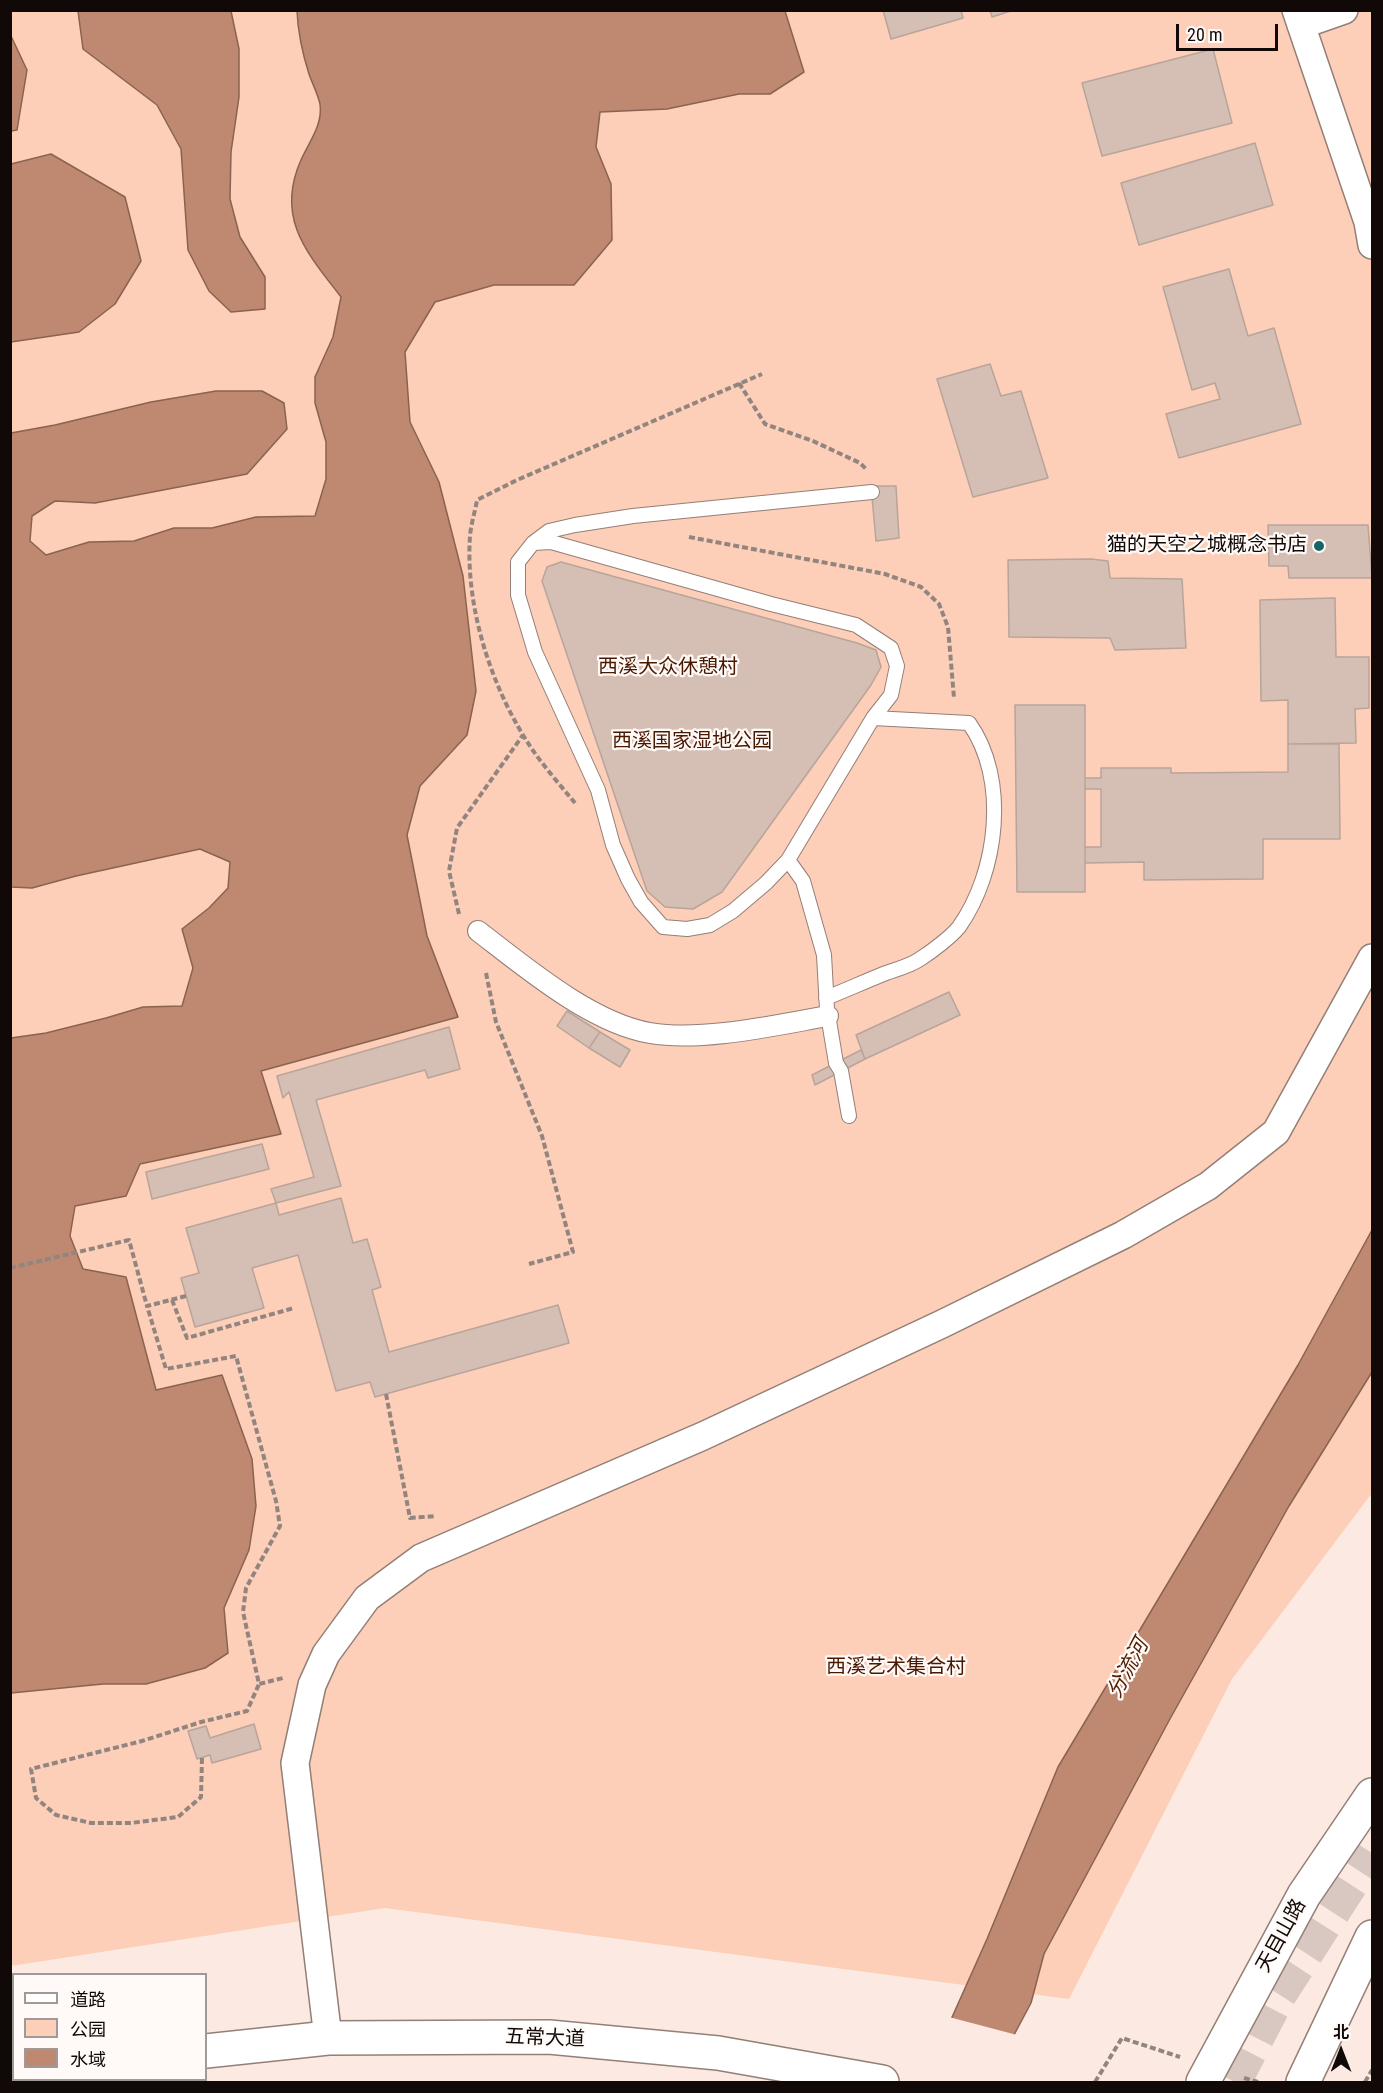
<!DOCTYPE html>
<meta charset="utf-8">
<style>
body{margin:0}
#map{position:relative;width:1383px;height:2093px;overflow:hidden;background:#fceae2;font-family:"Roboto Condensed","Noto Sans SC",sans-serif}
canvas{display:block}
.frame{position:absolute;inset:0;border:12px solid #100907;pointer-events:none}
.legend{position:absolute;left:12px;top:1973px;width:195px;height:108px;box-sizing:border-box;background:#fffaf8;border:2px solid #9f9a98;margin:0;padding:8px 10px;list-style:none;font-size:18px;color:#100907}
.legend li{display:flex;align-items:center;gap:12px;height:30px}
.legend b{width:30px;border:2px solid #9f9a98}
.north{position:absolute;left:1311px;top:2021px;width:60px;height:60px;-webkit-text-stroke:4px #fffaf8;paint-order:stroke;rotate:0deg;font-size:16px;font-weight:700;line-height:24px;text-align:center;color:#100907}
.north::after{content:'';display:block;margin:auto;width:21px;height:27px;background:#100907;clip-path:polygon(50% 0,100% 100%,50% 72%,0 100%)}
.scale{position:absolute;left:1176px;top:24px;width:102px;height:27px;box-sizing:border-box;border:3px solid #100907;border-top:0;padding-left:8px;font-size:18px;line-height:21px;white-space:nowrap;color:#100907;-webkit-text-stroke:4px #fffaf8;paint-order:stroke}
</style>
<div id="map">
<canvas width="1383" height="2093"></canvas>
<div class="frame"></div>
<ul class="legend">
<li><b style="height:8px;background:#fff"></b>道路</li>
<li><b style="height:16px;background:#fdceb8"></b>公园</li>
<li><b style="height:16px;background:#be8970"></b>水域</li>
</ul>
<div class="north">北</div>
<div class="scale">20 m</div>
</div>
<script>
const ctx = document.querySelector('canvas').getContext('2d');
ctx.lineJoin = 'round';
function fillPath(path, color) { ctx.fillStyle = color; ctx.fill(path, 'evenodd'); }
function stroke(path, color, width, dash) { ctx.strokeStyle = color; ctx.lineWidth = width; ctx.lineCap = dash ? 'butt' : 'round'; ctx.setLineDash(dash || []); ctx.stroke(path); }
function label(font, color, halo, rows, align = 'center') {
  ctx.font = font + ' "Roboto Condensed","Noto Sans SC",sans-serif'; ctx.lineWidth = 4.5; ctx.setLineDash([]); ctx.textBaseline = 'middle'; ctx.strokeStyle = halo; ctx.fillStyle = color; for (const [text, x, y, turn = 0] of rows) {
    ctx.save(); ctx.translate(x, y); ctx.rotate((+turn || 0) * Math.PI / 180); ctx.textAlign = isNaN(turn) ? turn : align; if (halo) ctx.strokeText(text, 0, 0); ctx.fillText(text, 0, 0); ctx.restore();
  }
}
const green = new Path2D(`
 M11,11H1372V1493L1232,1679L1069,1999L385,1908L11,1966Z`);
const water = new Path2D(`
 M78,11H231L239,49V97L231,152L230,199L240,237L265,277V309L231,312L209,291L188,250L181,149L157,105L83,49Z
 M297,11H785L804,72L770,94H739L667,109L600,112L596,147L611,184L612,240L574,285H494L435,302L405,352L410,422L439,482L463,576L476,691L467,735L420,786L407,835L427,936L458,1017L261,1071L281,1134L140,1164L126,1196L75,1206L70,1236L83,1269L126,1277L156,1390L222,1375L252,1459L256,1506L249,1550L224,1608L228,1653L205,1668L146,1684H103L11,1693V1038L46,1033L106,1018L143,1007L182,1006L193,968L182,929L209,908L228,888L230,862L200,849L76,876L32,888L11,887V433L55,425L151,402L216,391H262L284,403L287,429L247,474L95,503L55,501L32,516L30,541L46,555L89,542L134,541L174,528H212L256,517L315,516L326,479V442L315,403V377L333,337L341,297C307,253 275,218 301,160C309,142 323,125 320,104C318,94 312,83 309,74C302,52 298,33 297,11Z
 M11,36L27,70L17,130L11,131Z
 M51,154L125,197L141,261L115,304L79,332L11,342V164Z
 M1372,1230V1372L1289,1506L1171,1717L1044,1954L1031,2003L989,2082H923L987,1939L1058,1767L1298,1365Z`);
const pier = new Path2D(`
 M949,2017L1017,2035L993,2082H920Z`);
const building = new Path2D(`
 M883,10H961L963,18L891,39Z
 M990,10H1014L992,17Z
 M1213,49L1232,123L1102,156L1082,83Z
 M1255,143L1273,205L1139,245L1121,183Z
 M1229,269L1248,336L1274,328L1301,424L1179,458L1166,414L1220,399L1215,383L1192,390L1163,287Z
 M990,364L1001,396L1021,391L1048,478L973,497L937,379Z
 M871,486H896L899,538L876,541Z
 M1268,525H1368L1372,578H1289L1288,566H1269Z
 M1091,559L1108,561L1110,578L1182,579L1186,648L1115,650L1110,638L1009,637L1008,560Z
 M561,562L857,643L876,650L881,667L871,685L722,892L693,909L665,907L647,891L542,581L547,567Z
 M1335,598L1336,657H1369V708L1355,709L1356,743L1288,744V700L1261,701L1260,600Z
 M1015,705H1085V892H1017Z
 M1288,744H1339L1340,839H1263V879L1144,880V862L1085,863V847H1101V789H1085V778H1101V768H1171V773L1288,772Z
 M949,992L960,1015L865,1059L856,1035Z
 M567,1011L600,1032L589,1048L557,1026Z
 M449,1027L460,1069L428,1078L425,1070L316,1100L341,1186L276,1203L271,1189L314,1177L289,1092L283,1098L277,1076Z
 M600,1032L630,1050L620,1067L589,1048Z
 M861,1050L865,1059L815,1085L812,1075Z
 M262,1144L269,1169L152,1199L146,1172Z
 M341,1198L353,1243L367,1239L381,1287L372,1290L389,1352L558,1305L569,1343L375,1397L370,1382L336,1391L298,1255L252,1268L264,1308L195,1327L181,1278L199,1273L186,1228L276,1203L279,1215Z
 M254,1724L261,1749L212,1763L210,1755L197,1759L188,1731L206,1726L210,1738Z`);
const trunkTunnel = new Path2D(`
 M1235,2082L1280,1995L1372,1853`);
const path = new Path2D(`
 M739,383L765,424L813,441L860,463L866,469
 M689,537L885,574L921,587L939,604L948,627L954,698
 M575,803C561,786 545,768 532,749C492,690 465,608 470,536C471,524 475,512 477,500L517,480L762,374
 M459,914L449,871L457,828L523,735
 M486,973L496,1022L542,1136L573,1252L529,1264
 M10,1268L129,1240L147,1306
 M186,1296L147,1306L166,1369L236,1356L276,1501L280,1526L246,1588L243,1612L259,1684L283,1678
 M172,1300L187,1338L294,1308
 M386,1394L410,1518L436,1516
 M202,1758L201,1797L178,1817L131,1823H91L56,1815L36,1798L31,1769L142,1741L201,1722L247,1711L259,1684
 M1244,2078L1258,2082
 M1095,2082L1122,2038L1180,2057
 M1365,2082L1372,2070`);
const service = new Path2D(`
 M533,543L551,542L771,604L856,625L891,648L897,666L891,695L873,718L788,860L766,883L733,911L710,925L687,929L663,927L641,902L628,879L613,845L598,790L535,652L518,595V562L533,543L549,531L575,525L633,516L872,492
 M788,860L803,881L824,955L827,1009L836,1063L841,1071L849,1116
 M826,998C846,990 866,981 886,973C897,969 910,966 920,959C931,952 951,937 959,927C998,872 1009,779 969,723L873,718`);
const pedestrian = new Path2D(`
 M478,931C525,967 591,1023 650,1033C702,1042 776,1025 828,1016`);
const minor = new Path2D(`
 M1296,10L1368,222L1372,245
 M1301,25L1344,10
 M328,2038L295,1763L312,1685L326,1654L367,1598L421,1558L703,1436L942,1324L1123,1235L1208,1186L1276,1132L1372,958`);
const secondary = new Path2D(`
 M206,2051L328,2038L549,2037L718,2053L882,2082
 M16,2082L28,2080`);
const primary = new Path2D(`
 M1203,2082L1304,1895L1372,1795
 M1303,2082L1372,1937`);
const markers = [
 [1319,546,6,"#166566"]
];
const poiNames = [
 ["猫的天空之城概念书店",1307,546]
];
const parkNames = [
 ["西溪大众休憩村",668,668],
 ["西溪国家湿地公园",692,742],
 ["西溪艺术集合村",896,1668]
];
const streetNames = [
 ["天目山路",1282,1936,-61],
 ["五常大道",545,2039,2]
];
const waterNames = [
 ["分流河",1129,1669,-62]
];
fillPath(green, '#fdceb8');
fillPath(water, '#be8970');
stroke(water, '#8a6350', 1.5);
fillPath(pier, '#fceae2');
fillPath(building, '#d5bfb5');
stroke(building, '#b9a49a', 1.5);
stroke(trunkTunnel, '#d9c8c1', 33, [33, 16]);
stroke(service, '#947f76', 16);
stroke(pedestrian, '#947f76', 22);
stroke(minor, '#947f76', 30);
stroke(secondary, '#947f76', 36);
stroke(primary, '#947f76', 36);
stroke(path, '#92857f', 4, [6, 3]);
stroke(service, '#fff', 14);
stroke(pedestrian, '#fff', 20);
stroke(minor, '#fff', 27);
stroke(secondary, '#fff', 33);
stroke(primary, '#fff', 33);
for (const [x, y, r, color] of markers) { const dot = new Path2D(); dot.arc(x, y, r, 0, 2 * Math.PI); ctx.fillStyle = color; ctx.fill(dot); stroke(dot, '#fffaf8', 2); }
label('20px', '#100907', '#fffaf8', poiNames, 'right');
label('20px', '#491800', '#fffaf8', parkNames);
label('20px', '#100907', '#fffaf8', streetNames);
label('italic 21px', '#522004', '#fffaf8', waterNames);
</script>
